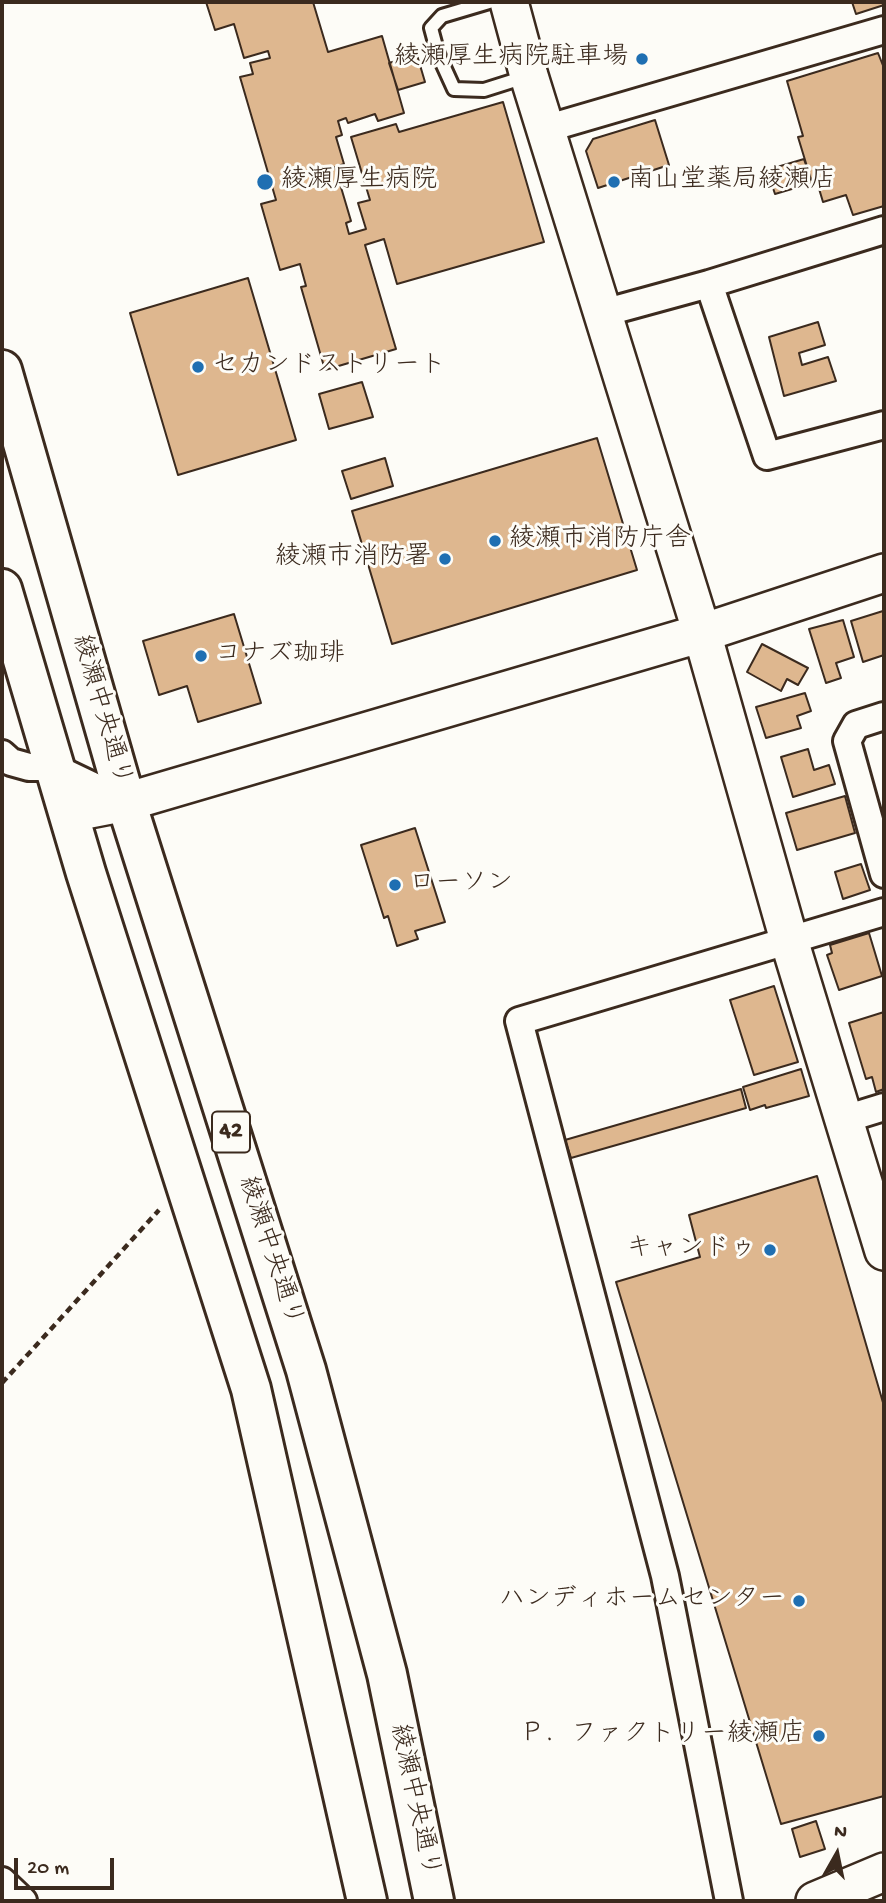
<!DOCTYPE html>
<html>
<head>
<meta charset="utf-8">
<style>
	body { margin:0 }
	#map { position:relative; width:886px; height:1903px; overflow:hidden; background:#fdfcf7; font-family:"Gochi Hand",sans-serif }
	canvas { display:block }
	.frame { position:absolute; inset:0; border:4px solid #3b2a1e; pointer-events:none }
	.north { position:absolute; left:802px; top:1819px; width:70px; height:70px; -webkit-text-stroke:5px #fdfcf7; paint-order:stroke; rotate:9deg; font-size:19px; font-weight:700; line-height:28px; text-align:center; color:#3b2a1e }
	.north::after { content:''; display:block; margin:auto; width:24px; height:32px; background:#3b2a1e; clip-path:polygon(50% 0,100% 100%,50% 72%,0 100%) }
	.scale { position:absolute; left:14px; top:1858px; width:100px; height:32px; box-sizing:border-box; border:4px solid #3b2a1e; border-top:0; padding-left:9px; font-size:21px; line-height:24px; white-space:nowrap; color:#3b2a1e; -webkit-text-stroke:5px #fdfcf7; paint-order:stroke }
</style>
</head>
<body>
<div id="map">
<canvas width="886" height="1903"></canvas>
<div class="frame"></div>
<div class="north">N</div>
<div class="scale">20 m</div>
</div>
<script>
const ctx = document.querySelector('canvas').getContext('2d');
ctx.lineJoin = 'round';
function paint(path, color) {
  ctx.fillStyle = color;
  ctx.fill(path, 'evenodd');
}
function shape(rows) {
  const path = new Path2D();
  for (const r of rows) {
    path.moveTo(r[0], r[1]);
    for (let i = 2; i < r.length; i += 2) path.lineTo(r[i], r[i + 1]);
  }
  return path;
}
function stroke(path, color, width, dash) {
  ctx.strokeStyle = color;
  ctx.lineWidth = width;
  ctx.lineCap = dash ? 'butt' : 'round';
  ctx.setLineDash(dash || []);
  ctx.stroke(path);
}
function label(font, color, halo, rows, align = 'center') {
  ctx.font = font + ' "Gochi Hand","Klee One",sans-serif';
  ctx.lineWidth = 6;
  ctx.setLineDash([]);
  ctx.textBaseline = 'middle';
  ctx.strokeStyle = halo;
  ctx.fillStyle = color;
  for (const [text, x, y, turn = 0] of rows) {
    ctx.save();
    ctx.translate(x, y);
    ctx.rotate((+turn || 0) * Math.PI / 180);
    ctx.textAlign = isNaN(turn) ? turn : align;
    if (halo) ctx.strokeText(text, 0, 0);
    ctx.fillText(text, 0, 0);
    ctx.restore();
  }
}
const building = shape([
	[206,2,313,2,328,52,382,36,404,113,378,121,375,114,348,123,346,118,338,121,342,135,336,137,344,164,335,167,351,221,346,223,349,234,366,229,358,203,370,200,351,137,396,124,399,132,503,102,544,242,397,284,384,239,365,245,396,349,325,370,301,287,306,286,300,264,280,270,261,204,276,200,240,77,253,74,250,63,270,58,268,51,244,58,234,24,215,30,206,2],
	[852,2,884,2,884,5,856,14,852,2],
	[878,53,884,68,884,206,853,215,846,195,823,202,817,182,812,183,798,137,803,136,787,81,878,53],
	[417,55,425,82,398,90,389,63,417,55],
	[655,120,669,165,598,188,586,151,593,139,655,120],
	[804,159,812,183,775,194,767,170,804,159],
	[248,278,296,440,178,475,130,313,248,278],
	[818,322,825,345,799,353,802,365,828,357,836,381,784,396,769,337,818,322],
	[362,382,373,417,329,429,319,394,362,382],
	[597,438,637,570,392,644,352,511,597,438],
	[385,458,393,486,351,499,342,471,385,458],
	[883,611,884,655,863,662,851,621,883,611],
	[234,614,261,703,198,722,187,686,159,695,143,641,234,614],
	[843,620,854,657,836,663,841,678,826,683,809,629,843,620],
	[762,644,808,668,798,685,787,679,781,691,747,672,762,644],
	[805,693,811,711,797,716,801,728,766,738,756,707,805,693],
	[808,749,814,770,829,765,835,784,793,797,781,757,808,749],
	[845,796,855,833,797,850,786,813,845,796],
	[415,828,445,922,415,931,418,939,397,946,388,916,384,918,361,845,415,828],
	[861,864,870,890,843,899,835,872,861,864],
	[869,933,882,976,839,990,827,955,832,953,830,945,869,933],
	[774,986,798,1062,754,1075,730,1000,774,986],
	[884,1012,884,1089,876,1092,872,1077,866,1079,849,1023,884,1012],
	[801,1069,809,1096,766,1108,765,1105,750,1110,743,1087,801,1069],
	[741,1089,746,1108,571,1158,565,1140,741,1089],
	[817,1176,884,1406,884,1796,781,1824,616,1282,700,1257,689,1215,817,1176],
	[816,1821,825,1849,800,1857,792,1829,816,1821]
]);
paint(building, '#deb78f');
stroke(building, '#3b2a1e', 2);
const lane = shape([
	[489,2,442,16,431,28,438,54,454,89,484,90,525,77]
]);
const street = shape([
	[545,129,884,30],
	[709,284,767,456,884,425],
	[603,313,709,284,884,230],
	[884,716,856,725,847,741,884,874],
	[2,754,11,762,29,767,53,767,126,802],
	[845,1119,884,1107],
	[2,1881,23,1901],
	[729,1901,665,1576,519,1021,884,912]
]);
const secondary = shape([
	[509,2,529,76,702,633,789,940,884,1251],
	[69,813,126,802,702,633,884,573],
	[815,1901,884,1872]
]);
const primary = shape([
	[2,370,126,802,306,1370,387,1674,434,1901],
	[2,589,86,873,251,1389,367,1901]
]);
stroke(lane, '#3b2a1e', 18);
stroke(street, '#3b2a1e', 32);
stroke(secondary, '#3b2a1e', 42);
stroke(primary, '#3b2a1e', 44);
stroke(shape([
	[2,1383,159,1210]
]), '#3b2a1e', 4.5, [7, 5]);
stroke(lane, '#fdfcf7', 12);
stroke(street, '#fdfcf7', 26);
stroke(secondary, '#fdfcf7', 37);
stroke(primary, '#fdfcf7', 38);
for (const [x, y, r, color] of [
	[642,59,7,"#1f6fb2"],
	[265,182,9,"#1f6fb2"],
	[614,182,7,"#1f6fb2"],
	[198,367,7,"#1f6fb2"],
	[495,541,7,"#1f6fb2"],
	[445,559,7,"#1f6fb2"],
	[201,656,7,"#1f6fb2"],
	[395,885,7,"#1f6fb2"],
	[770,1250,7,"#1f6fb2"],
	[799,1601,7,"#1f6fb2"],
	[819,1736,7,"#1f6fb2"]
]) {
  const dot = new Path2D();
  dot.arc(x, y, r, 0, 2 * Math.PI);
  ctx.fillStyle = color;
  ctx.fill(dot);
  stroke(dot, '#fdfcf7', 2.5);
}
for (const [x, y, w] of [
	[231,1132,38]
]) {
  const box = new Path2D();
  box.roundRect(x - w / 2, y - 20.5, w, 41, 5);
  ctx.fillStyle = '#fdfcf7';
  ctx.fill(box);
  stroke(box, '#3b2a1e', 2);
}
label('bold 24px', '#3b2a1e', null, [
	["42",231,1132]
]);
label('26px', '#3b2a1e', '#fdfcf7', [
	["綾瀬厚生病院駐車場",628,59,"right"],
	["綾瀬厚生病院",281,182],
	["南山堂薬局綾瀬店",628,182],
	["セカンドストリート",212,367],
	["綾瀬市消防庁舎",509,541],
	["綾瀬市消防署",431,559,"right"],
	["コナズ珈琲",215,656],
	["ローソン",409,885],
	["キャンドゥ",756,1250,"right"],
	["ハンディホームセンター",785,1601,"right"],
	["Ｐ．ファクトリー綾瀬店",805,1736,"right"]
], 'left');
label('26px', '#3b2a1e', '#fdfcf7', [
	["綾瀬中央通り",100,711,74],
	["綾瀬中央通り",269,1252,72],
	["綾瀬中央通り",413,1801,78]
]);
</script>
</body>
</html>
